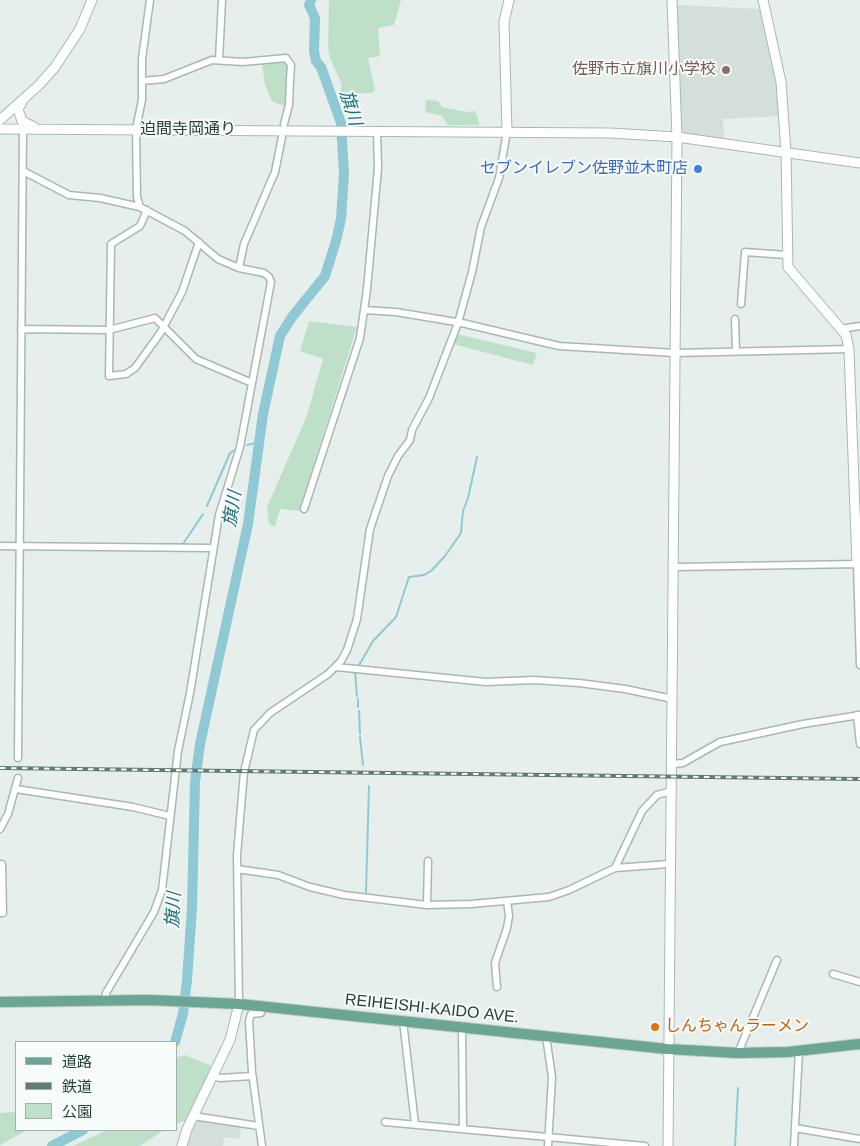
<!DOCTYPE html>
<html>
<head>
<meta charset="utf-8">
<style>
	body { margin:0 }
	#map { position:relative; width:860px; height:1146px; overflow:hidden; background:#e6efeb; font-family:Helvetica,"Noto Sans JP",sans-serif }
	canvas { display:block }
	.legend { position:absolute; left:15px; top:1041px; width:162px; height:90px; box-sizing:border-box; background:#f7fbf9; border:1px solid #a3b1ad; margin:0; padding:6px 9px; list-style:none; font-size:15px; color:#24423a }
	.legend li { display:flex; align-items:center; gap:10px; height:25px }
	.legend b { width:25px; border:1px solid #a3b1ad }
</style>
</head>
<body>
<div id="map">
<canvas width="860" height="1146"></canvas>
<ul class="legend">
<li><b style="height:6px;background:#6aa596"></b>道路</li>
<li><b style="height:6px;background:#5f7d75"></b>鉄道</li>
<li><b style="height:14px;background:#bfe0c8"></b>公園</li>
</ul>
</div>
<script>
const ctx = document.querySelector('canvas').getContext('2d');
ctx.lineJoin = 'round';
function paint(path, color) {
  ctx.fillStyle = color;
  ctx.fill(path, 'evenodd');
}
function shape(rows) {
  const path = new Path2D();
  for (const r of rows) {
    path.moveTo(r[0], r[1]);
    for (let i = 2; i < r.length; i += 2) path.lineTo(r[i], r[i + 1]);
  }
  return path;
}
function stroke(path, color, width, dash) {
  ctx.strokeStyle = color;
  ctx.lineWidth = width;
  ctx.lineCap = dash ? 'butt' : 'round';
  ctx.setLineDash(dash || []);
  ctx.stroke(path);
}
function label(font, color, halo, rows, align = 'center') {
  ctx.font = font + ' Helvetica,"Noto Sans JP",sans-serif';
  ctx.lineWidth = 4;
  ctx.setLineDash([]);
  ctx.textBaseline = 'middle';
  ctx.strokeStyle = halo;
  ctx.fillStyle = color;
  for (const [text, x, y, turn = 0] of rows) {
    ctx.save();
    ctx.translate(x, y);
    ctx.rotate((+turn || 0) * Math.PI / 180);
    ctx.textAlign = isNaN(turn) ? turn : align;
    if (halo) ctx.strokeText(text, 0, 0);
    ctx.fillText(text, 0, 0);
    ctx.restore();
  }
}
paint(shape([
	[677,5,760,9,777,80,780,116,723,119,724,138,681,134],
	[197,1118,241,1127,239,1139,224,1137,223,1146,187,1146]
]), '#d4dfda');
paint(shape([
	[329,0,401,0,394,25,378,28,380,56,368,58,375,90,372,93,340,94,342,85,330,58,328,47],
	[284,61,289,67,287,104,284,106,272,101,265,85,262,64],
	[426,100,438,101,442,107,466,112,475,111,480,125,448,125,442,116,425,112],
	[309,321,357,327,299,511,280,509,275,527,269,524,267,507,306,418,323,359,300,351],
	[457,334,537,353,533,365,453,344],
	[185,1055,210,1065,211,1070,185,1121,176,1124,176,1060,178,1057],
	[16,1112,16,1130,27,1130,0,1145,0,1113],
	[107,1130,164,1130,140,1146,73,1146]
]), '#bfe0c8');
stroke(shape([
	[247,445,259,442],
	[207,506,230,453,235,450],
	[163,544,183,544,203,514],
	[358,667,373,641,396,617,409,577,424,575,431,571,445,556,461,533,463,511,468,498,477,457],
	[355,672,357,696],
	[358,699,358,707],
	[359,711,360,734],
	[360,737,363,765],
	[366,892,369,786],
	[735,1146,738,1088]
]), '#8ec9d4', 2);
stroke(shape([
	[175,1042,183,1014,187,980,192,908,195,782,200,744,248,524,263,414,280,336,292,317,325,276,336,241,341,219,344,174,341,123,321,67,316,61,314,51,315,18,309,5,311,0],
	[52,1146,83,1130]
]), '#8ec9d4', 10);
const street = shape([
	[219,60,222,0],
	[142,81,164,79,212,60,243,62,286,58,291,65,290,80,289,105,284,124],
	[23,171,69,195,100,198,140,207,185,231,218,259,239,268,264,273,269,277,271,282,240,447,219,515,190,693,178,751,162,890,154,912,106,993,105,1001],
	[140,207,137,197,136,129,142,100,142,59,150,0],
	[147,210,140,226,111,244,109,376,126,374,135,368,161,332,182,292,199,242],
	[239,268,244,244,275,172,282,137],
	[741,304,745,252,786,255],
	[364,310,396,312,462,323,559,346,675,353,849,349],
	[735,319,736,352],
	[21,329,109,330,155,318,196,359,252,383],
	[841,329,860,326],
	[304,509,360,338,367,289,378,168,377,131],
	[0,546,213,548],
	[857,564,860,665],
	[673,567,860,564],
	[336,667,486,682,534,680,579,683,625,689,673,699],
	[857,715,860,744],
	[18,758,23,128],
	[671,764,683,763,720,742,803,724,860,715],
	[16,789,133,807,170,816],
	[0,829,8,814,18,778],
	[0,864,2,864,3,913,0,913],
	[615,868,669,864],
	[237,869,278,875,310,887,344,895,427,905,471,904,549,897,569,890,615,868,642,811,657,795,671,791],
	[427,905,428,861],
	[833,974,860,982],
	[497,987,495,963,507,928,509,916,507,901],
	[239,1004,237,855,244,772,254,730,270,713,328,674,341,661,347,650,357,619,370,529,388,476,398,456,410,440,412,430,429,398,458,323,472,272,481,227,499,178,507,131],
	[262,1005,261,1013,251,1014,249,1021,252,1072,262,1146],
	[403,1021,415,1124],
	[462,1027,463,1129],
	[546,1036,552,1077,548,1146],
	[738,1053,777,960],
	[213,1076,220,1078,252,1076],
	[193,1116,259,1126],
	[385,1122,645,1146],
	[795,1128,860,1139],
	[794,1146,799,1051]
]);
const secondary = shape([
	[763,0,781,82,786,152,788,267,846,335,849,349,857,564],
	[22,102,18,109,22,121,34,127],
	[0,120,39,85,55,67,80,29,92,0],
	[0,129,610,133,677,137,860,163],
	[507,131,504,22,509,0],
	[182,1146,187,1129,230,1040,239,1004],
	[668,1146,677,137,672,0]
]);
const primary = shape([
	[0,1002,149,1000,239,1004,667,1049,738,1053,788,1052,860,1044]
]);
stroke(street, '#a8b8b2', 9);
stroke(secondary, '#a4bbb3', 11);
stroke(primary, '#c2cac8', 12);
stroke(street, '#fff', 6);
stroke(secondary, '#fff', 9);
stroke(primary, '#6aa596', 10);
const rail = shape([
	[0,768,860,779]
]);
stroke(rail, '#5f7d75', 4);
stroke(rail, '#f7fbf9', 2, [5.5]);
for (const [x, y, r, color] of [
	[726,70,5,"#8d6e63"],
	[698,169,5,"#3f7fe0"],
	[655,1027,5,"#e8710a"]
]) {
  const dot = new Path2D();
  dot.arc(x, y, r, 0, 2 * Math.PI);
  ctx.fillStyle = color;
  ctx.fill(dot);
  stroke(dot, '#f7fbf9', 2);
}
label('16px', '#785e54', '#f7fbf9', [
	["佐野市立旗川小学校",716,70]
], 'right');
label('16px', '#24423a', '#f7fbf9', [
	["迫間寺岡通り",188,130],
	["REIHEISHI-KAIDO AVE.",432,1009,6]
]);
label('16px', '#366cbe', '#f7fbf9', [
	["セブンイレブン佐野並木町店",688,169]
], 'right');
label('16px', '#c56008', '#f7fbf9', [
	["しんちゃんラーメン",665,1027]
], 'left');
label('italic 18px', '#1c6f80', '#f7fbf9', [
	["旗川",350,108,73],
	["旗川",233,509,-81],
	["旗川",174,910,-87]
]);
</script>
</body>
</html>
